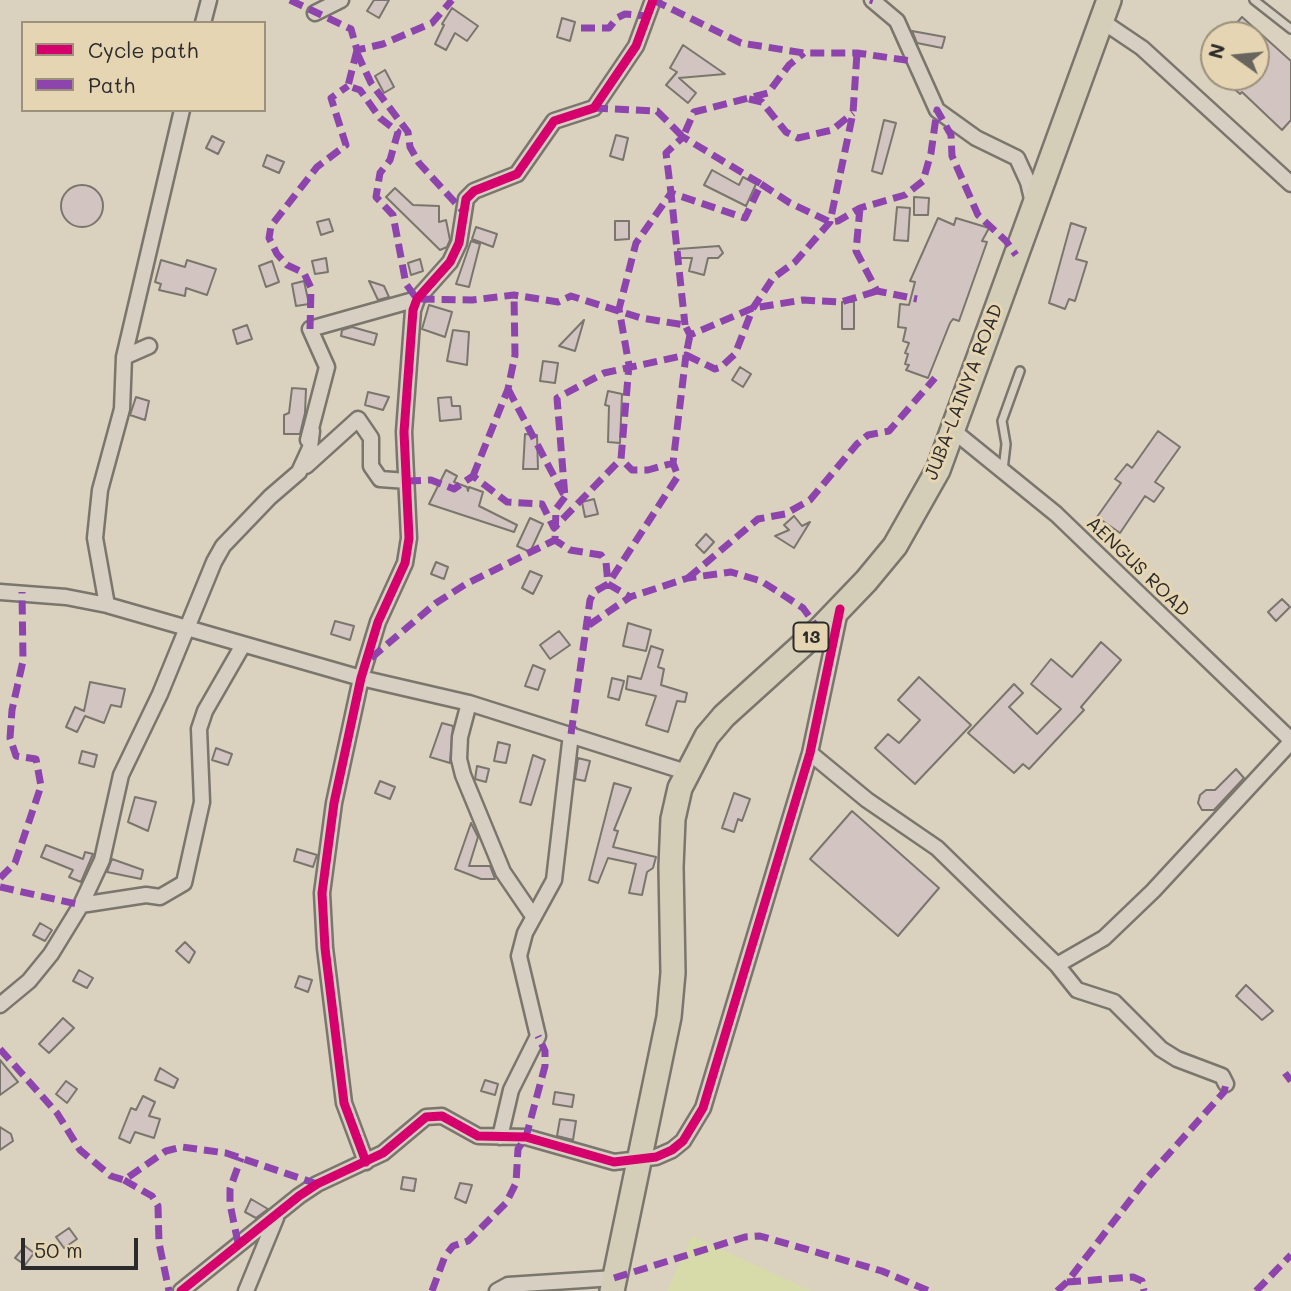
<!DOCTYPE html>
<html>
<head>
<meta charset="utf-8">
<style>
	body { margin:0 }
	#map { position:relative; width:1291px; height:1291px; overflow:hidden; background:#dad1be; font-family:Mali,sans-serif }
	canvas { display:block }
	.legend { position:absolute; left:21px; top:21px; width:245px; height:91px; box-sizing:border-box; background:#e6d5b2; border:2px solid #9b917c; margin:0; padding:9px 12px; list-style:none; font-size:21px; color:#2b2b2b }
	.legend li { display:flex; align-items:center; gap:14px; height:35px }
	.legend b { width:35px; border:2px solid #9b917c }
	.north { position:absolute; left:1200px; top:21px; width:70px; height:70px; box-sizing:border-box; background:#e6d5b2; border:2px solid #9b917c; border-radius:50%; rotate:285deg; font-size:19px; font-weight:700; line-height:28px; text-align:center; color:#2b2b2b }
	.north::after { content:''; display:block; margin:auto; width:24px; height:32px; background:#68655e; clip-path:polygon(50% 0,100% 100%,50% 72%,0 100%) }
	.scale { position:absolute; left:21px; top:1238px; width:117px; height:32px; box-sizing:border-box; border:4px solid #2b2b2b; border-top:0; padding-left:9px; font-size:21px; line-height:24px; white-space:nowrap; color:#2b2b2b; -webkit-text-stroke:5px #e6d5b2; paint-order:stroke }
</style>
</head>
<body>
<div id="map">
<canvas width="1291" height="1291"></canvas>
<ul class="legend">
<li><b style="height:9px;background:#d6006c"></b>Cycle path</li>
<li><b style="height:9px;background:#8e44ad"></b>Path</li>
</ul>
<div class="north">N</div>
<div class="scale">50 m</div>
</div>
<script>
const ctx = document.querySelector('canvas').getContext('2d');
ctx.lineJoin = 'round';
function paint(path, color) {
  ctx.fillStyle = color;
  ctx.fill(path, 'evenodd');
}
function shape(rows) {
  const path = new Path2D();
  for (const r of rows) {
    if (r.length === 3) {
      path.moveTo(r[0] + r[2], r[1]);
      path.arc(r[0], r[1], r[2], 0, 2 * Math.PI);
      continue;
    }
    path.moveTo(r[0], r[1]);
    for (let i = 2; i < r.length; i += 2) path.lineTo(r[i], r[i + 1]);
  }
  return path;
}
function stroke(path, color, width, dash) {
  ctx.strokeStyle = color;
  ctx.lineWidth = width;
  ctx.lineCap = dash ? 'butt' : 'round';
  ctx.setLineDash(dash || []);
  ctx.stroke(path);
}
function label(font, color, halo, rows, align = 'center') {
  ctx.font = font + ' Mali,sans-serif';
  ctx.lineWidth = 6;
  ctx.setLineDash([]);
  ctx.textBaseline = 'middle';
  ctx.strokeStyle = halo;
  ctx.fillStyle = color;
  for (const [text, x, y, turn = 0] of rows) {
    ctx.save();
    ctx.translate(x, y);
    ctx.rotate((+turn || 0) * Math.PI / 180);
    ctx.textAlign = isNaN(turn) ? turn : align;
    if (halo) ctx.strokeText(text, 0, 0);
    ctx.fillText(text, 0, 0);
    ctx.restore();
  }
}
paint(shape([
	[692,1236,812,1291,667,1291]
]), '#d6dba9');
const building = shape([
	[374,0,389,0,379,18,367,11,374,0],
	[452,8,478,26,467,41,455,33,446,50,435,44,444,25,442,24,452,8],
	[1242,17,1291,61,1291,120,1282,130,1242,92,1240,94,1221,77,1256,77,1256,35,1226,35,1242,17],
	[562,18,575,22,570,41,557,37,562,18],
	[912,31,945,37,942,48,917,43,912,31],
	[683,45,725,74,679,78,696,93,688,103,666,85,677,72,670,68,683,45],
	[385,70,394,87,384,93,375,76,385,70],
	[884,120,896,123,882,174,872,171,884,120],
	[616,135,628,138,623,160,610,156,616,135],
	[212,136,224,142,218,154,206,148,212,136],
	[267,155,284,162,279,173,263,166,267,155],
	[712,170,739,185,743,177,756,184,746,206,704,185,712,170],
	[82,206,21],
	[395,188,413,205,439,206,439,222,446,220,450,240,447,247,440,250,386,197,395,188],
	[914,197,929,198,928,215,914,215,914,197],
	[897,207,910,208,908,241,894,240,897,207],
	[938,218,954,225,956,218,989,228,982,241,987,242,959,321,953,319,950,323,928,378,906,370,909,365,905,364,908,354,905,353,909,343,903,341,906,328,898,327,900,304,909,305,915,282,910,281,938,218],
	[329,219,333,231,321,235,317,222,329,219],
	[615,221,629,221,629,239,615,240,615,221],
	[1071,223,1086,228,1076,259,1087,262,1075,301,1069,299,1065,309,1049,303,1071,223],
	[476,227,497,234,493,247,472,239,476,227],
	[471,241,480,244,469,287,456,284,471,241],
	[719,246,723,253,718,258,708,258,704,275,689,271,692,258,678,258,678,249,719,246],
	[326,258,328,272,315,274,312,261,326,258],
	[420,259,423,271,411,275,408,263,420,259],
	[161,260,185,267,187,260,216,269,207,295,186,288,185,296,159,290,161,284,155,282,161,260],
	[272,261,279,282,266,287,259,266,272,261],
	[304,281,309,304,296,306,292,284,304,281],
	[369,281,384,286,389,297,378,300,369,281],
	[842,302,854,302,854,329,842,329,842,302],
	[429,305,452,312,445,337,422,329,429,305],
	[584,320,575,351,559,346,584,320],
	[247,325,252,339,237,344,233,330,247,325],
	[352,327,377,334,374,345,341,336,342,330,352,327],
	[453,330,469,332,467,365,447,361,453,330],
	[543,361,558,363,555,383,540,381,543,361],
	[740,367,751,374,743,387,732,380,740,367],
	[292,388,306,389,305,413,300,434,284,434,284,415,289,413,292,388],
	[608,391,622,394,620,443,608,442,609,406,605,405,608,391],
	[368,392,389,397,383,410,365,405,368,392],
	[136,397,149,401,145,420,130,415,136,397],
	[451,397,452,406,460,406,461,419,440,421,438,398,451,397],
	[1158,431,1180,447,1155,482,1164,488,1154,502,1145,496,1120,533,1097,517,1121,483,1115,479,1127,464,1132,468,1158,431],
	[525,434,537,435,538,469,523,469,525,434],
	[446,470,457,476,454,482,467,487,468,491,469,487,483,492,479,506,517,525,514,532,429,504,446,470],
	[594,499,598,514,585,517,582,502,594,499],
	[794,516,802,526,810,522,794,548,775,536,789,530,784,525,794,516],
	[530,518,543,524,530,552,517,546,530,518],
	[706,534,714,542,704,553,696,545,706,534],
	[436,562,448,567,444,579,431,574,436,562],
	[530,571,542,576,533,594,522,588,530,571],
	[1282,599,1290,607,1276,621,1268,612,1282,599],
	[335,621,354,626,350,640,331,634,335,621],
	[628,623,651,630,646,651,623,646,628,623],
	[559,631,570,645,550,659,540,645,559,631],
	[1101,642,1121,660,1081,707,1084,710,1029,769,1023,764,1014,773,968,733,1014,684,1023,693,1009,707,1037,734,1061,709,1031,684,1051,659,1072,677,1101,642],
	[651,646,663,650,658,667,664,669,661,685,687,693,685,702,677,701,668,732,646,725,656,696,626,689,628,676,641,679,651,646],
	[533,665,545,670,538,690,525,686,533,665],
	[919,677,971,725,915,784,875,748,888,734,899,743,920,720,898,700,919,677],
	[612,678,624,681,619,700,608,697,612,678],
	[90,682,125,689,121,707,111,705,104,723,85,716,77,732,66,727,75,707,84,711,90,682],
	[442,723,453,726,450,763,430,757,442,723],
	[498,742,510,745,506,763,494,761,498,742],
	[216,748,232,754,228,765,212,760,216,748],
	[82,751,97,755,94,767,79,763,82,751],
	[533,755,545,760,531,805,520,802,533,755],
	[578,758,590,761,585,781,575,779,578,758],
	[477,766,489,769,486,782,475,779,477,766],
	[1236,769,1244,778,1214,810,1202,810,1198,803,1200,795,1206,790,1215,790,1236,769],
	[380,781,395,787,390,799,375,793,380,781],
	[614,783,631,788,614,830,618,831,613,847,656,857,653,868,647,872,642,895,629,893,636,864,608,858,598,883,589,880,614,783],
	[734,793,750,799,742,821,738,819,734,832,722,828,734,793],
	[135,797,156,802,148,831,128,822,135,797],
	[852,811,939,888,898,936,810,859,852,811],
	[471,823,478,837,469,866,490,866,495,879,481,879,455,869,471,823],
	[46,845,83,859,85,852,93,854,81,882,69,877,73,870,41,857,46,845],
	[297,849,317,855,313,867,294,861,297,849],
	[112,859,143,870,141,879,107,872,112,859],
	[40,923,52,930,45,941,33,935,40,923],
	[185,942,195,952,189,963,176,951,185,942],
	[79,970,93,978,87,988,73,981,79,970],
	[299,976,312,980,308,992,295,987,299,976],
	[1246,985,1273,1011,1262,1020,1236,996,1246,985],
	[63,1018,74,1028,49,1053,39,1044,63,1018],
	[0,1060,18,1082,0,1095,0,1060],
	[160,1068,178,1079,174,1088,155,1080,160,1068],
	[485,1080,498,1084,495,1095,481,1091,485,1080],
	[66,1081,77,1089,67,1103,56,1094,66,1081],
	[555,1092,574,1095,572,1107,553,1104,555,1092],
	[143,1096,155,1102,149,1116,160,1119,154,1138,135,1132,130,1143,119,1138,131,1108,136,1110,143,1096],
	[560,1119,576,1121,573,1140,557,1136,560,1119],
	[0,1127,11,1134,13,1141,0,1150,0,1127],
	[403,1177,416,1179,414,1191,401,1189,403,1177],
	[460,1183,472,1185,466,1203,455,1198,460,1183],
	[251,1199,268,1209,256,1218,245,1212,251,1199],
	[69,1228,77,1239,64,1248,56,1237,69,1228],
	[25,1246,34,1253,25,1265,15,1258,25,1246]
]);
paint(building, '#d2c4c1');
stroke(building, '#7a766d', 2);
const service = shape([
	[1254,0,1291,29],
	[1003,470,1006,444,1002,421,1020,371]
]);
const minor = shape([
	[872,0,897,21,937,110,976,138,1017,158,1028,182,1033,203],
	[315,13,341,0],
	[1102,21,1142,48,1291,184],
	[203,23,209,0],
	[124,357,149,346],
	[950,428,1056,514,1291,740],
	[308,440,327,367,310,329,417,299],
	[306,466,358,419,371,438,371,466,380,479,407,481],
	[0,592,66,597,107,605,361,678,469,703,686,772],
	[107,605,95,538,100,490,122,409,124,357,182,110],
	[469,703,460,737,459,759,463,775,503,872,533,916],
	[810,753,867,800,937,848,1057,965,1077,990,1114,1002,1161,1049,1177,1059,1222,1076,1226,1084],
	[81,905,146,895,160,897,184,883,202,802,199,729,205,711,243,645],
	[1057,965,1104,938,1153,891,1291,742],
	[0,1005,29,981,51,954,81,905,102,860,121,775,160,694,214,562,223,546,270,497,299,472,310,448,312,431],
	[500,1137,511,1090,538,1036,519,956,525,933,554,880,571,734],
	[366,1162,344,1103,325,948,322,893,334,803,361,678,378,622,405,563,409,538,404,432,413,310,417,299,450,262,459,243,466,199,474,191,517,174,554,121,594,108,636,46,653,0],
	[181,1291,299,1196,317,1184,383,1153,426,1117,442,1116,478,1136,526,1137,614,1162,656,1157,672,1150,683,1141,703,1108,810,753,840,611],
	[246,1291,276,1218],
	[497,1291,508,1285,614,1278]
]);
const primary = shape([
	[612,1291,669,1017,673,973,671,867,673,819,680,788,707,736,724,716,819,630,866,581,895,546,938,470,1109,0]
]);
stroke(service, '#7a766d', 12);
stroke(minor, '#7a766d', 19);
stroke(primary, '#7a766d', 28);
stroke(service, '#d6cfc2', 7);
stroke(minor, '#d6cfc2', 14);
stroke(primary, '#d4cdb8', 23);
stroke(shape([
	[290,0,351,29,357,50,383,44,432,23,452,0],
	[653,0,741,43,804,53,857,53,912,61],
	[870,0,873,1],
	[581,28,609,28,617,18,625,14,647,16],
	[357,50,348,86,360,90,380,118,398,132,390,160,380,173,376,197,393,215,406,284,417,299,472,300,514,295,558,302,571,296,641,318,685,325,690,335,753,308,803,300,841,302,877,291],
	[357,53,371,83,408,132,410,147,419,163,462,210],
	[749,99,762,102,786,132,798,138,832,130,853,113],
	[594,108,657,111,683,137,694,112,768,93,789,65,804,53],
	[761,184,790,203,830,222,838,221,860,208,905,195,923,181,931,153,937,110,951,135,952,156,978,215,1006,241,1016,255],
	[860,208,856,251,877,291,917,299],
	[310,329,311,288,304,273,287,265,277,254,269,238,271,226,317,167,346,145,331,98,348,86],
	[690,335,686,355,715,369,721,367,735,354,753,308,773,278,795,262,830,222,853,113,857,53],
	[508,389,565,497,557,398,604,373,686,355,673,463,648,470,632,470,621,459],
	[473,476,508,389,515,355,514,295],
	[407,481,431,480,454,489,473,476,507,502,542,504,554,528,621,459,629,365,619,309,636,243,671,193,666,153,683,137,761,184,745,218,671,193,685,325],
	[565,497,556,509,555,540,570,550,601,555,606,562,608,584,630,597],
	[688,578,758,519,785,514,810,500,857,444,868,435,889,431,935,378],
	[589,625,630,597,688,578,731,572,761,581,780,593,803,608,819,630],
	[371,658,436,603,466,584,555,540],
	[571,734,590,600,594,592,608,584,678,476,673,463],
	[0,878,15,863,41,786,36,759,16,756,10,738,12,710,23,661,22,592],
	[0,887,81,905],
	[0,1049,57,1113,80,1150,111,1176,124,1180,166,1151,182,1147,226,1153,317,1184],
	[1285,1073,1291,1081],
	[124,1180,152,1196,158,1206,159,1243,169,1291],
	[238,1243,230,1204,230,1189,241,1158],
	[614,1278,745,1237,760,1236,882,1271,929,1291],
	[1067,1282,1133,1277,1142,1281,1144,1291],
	[432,1291,445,1256,453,1246,468,1241,506,1203,516,1183,518,1149,526,1137,545,1066,545,1051,538,1036],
	[1057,1291,1067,1282,1148,1177,1224,1092,1226,1084],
	[1256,1291,1291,1255]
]), '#8e44ad', 7, [14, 7]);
stroke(shape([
	[366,1162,344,1103,325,948,322,893,334,803,361,678,378,622,405,563,409,538,404,432,413,310,417,299,450,262,459,243,466,199,474,191,517,174,554,121,594,108,636,46,653,0],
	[181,1291,299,1196,317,1184,383,1153,426,1117,442,1116,478,1136,526,1137,614,1162,656,1157,672,1150,683,1141,703,1108,810,753,840,609]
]), '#d6006c', 9);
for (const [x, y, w] of [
	[811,637,35]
]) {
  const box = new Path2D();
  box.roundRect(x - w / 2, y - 14.5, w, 29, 5);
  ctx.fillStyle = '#e6d5b2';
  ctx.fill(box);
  stroke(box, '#2b2b2b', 2);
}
label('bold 18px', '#2b2b2b', null, [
	["13",811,637]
]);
label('19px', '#2b2b2b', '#e6d5b2', [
	["JUBA-LAINYA ROAD",964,392,-69],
	["AENGUS ROAD",1138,567,44]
]);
</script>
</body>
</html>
